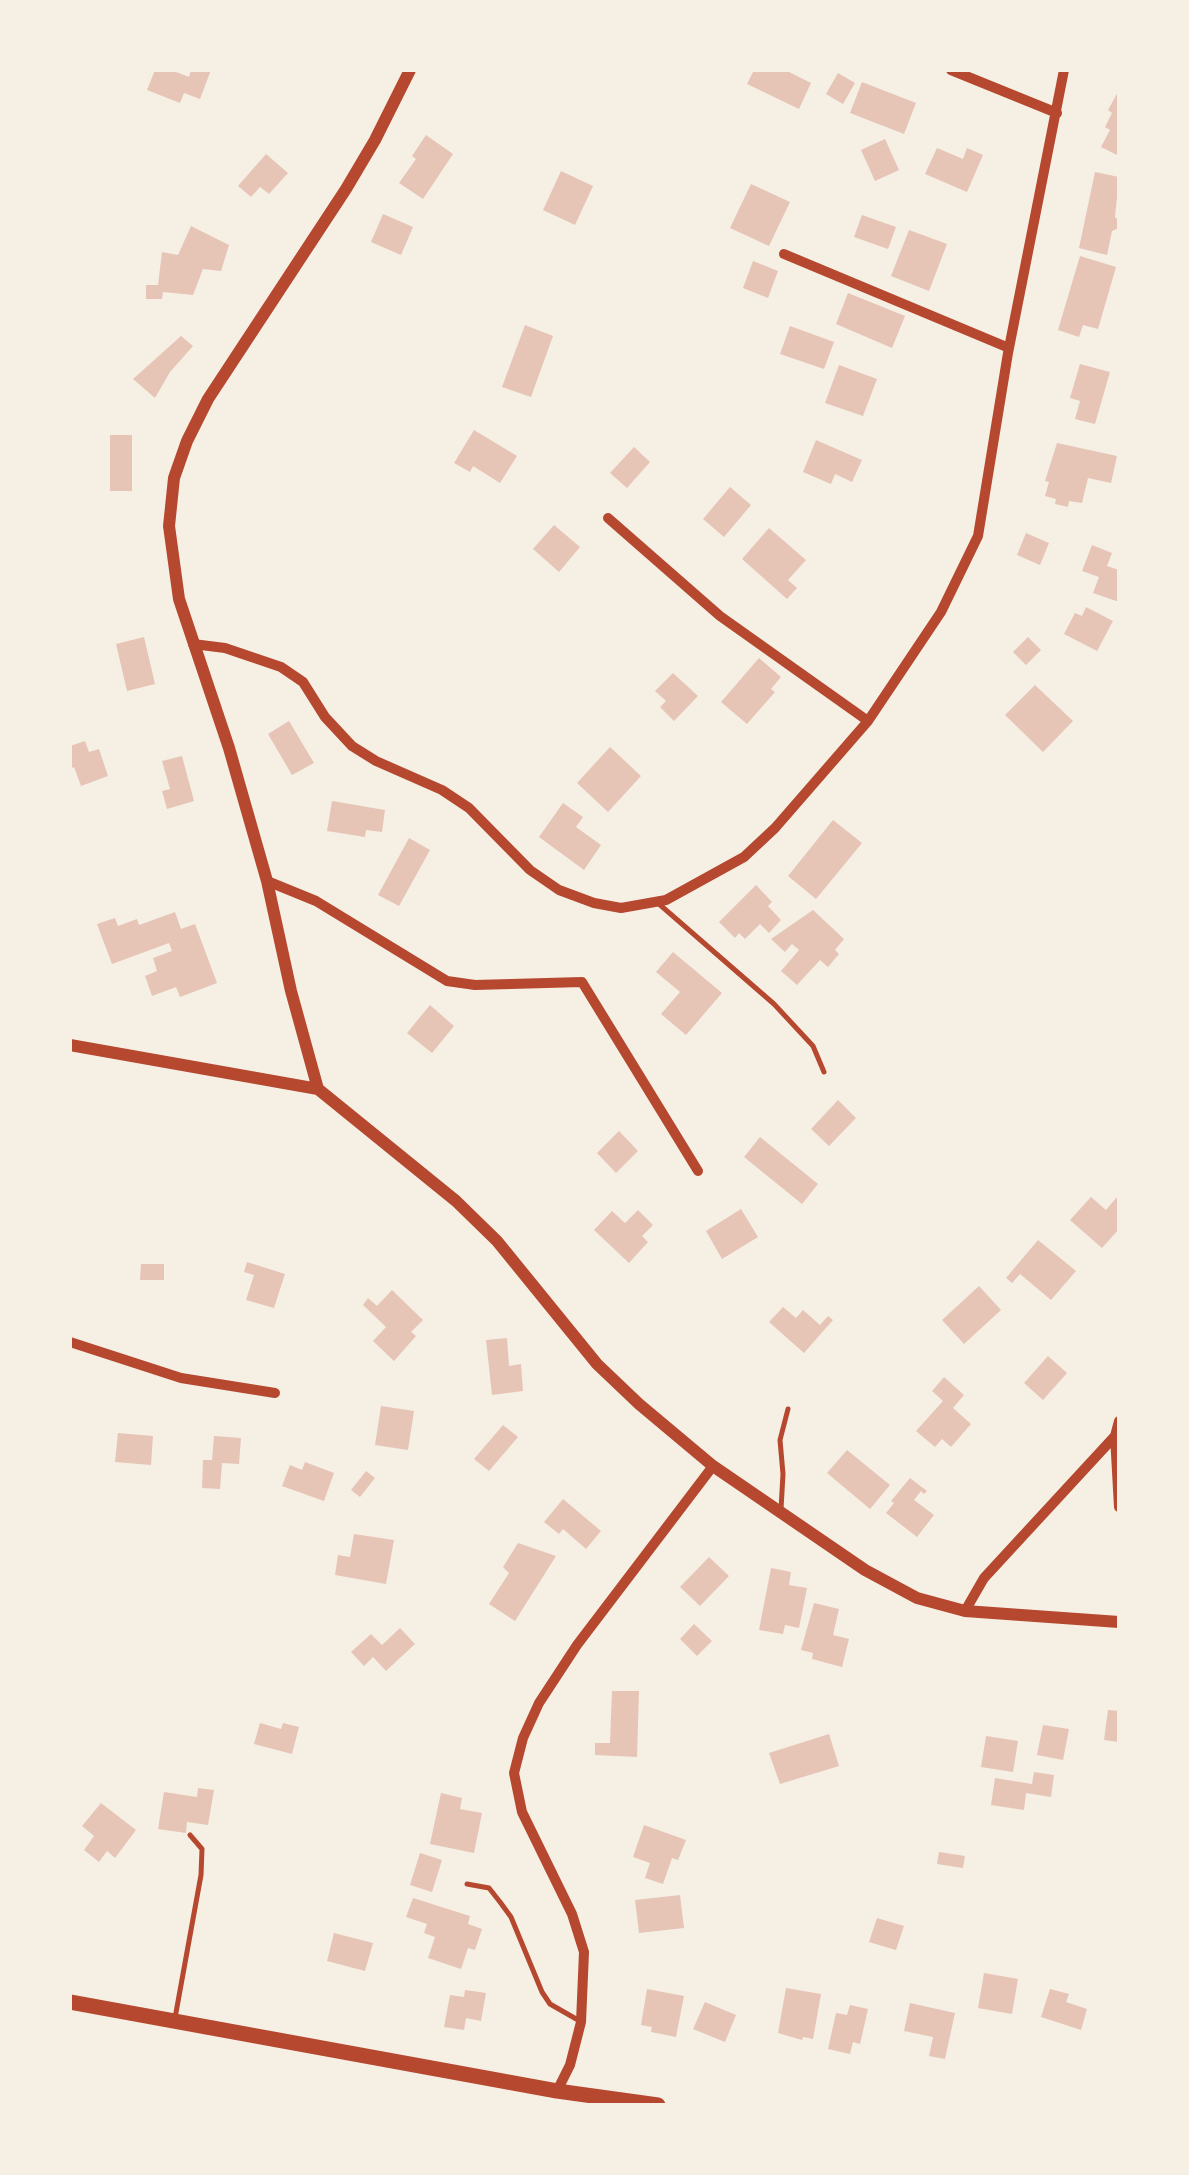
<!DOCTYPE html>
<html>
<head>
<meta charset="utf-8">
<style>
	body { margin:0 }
	#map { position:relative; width:1189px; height:2175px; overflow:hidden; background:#f6efe4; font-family:"Varela Round",sans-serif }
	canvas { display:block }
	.frame { position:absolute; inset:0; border:72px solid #f6efe4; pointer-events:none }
</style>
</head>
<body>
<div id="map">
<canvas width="1189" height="2175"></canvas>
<div class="frame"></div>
</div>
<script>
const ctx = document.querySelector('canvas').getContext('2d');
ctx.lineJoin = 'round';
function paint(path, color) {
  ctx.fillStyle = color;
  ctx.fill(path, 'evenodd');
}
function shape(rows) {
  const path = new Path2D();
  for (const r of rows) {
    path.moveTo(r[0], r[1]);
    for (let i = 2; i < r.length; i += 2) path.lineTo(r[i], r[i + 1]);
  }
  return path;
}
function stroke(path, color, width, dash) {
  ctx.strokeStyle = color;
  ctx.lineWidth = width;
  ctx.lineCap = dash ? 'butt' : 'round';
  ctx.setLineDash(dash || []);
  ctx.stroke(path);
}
paint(shape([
	[155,70,171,70,189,77,191,70,211,70,200,99,184,93,180,103,147,90],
	[754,70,785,70,811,83,799,109,747,84],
	[838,73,855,83,843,104,826,94],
	[862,82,916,103,904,134,850,113],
	[1119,90,1119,156,1101,147,1110,130,1105,127,1112,113,1108,110],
	[426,135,453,154,423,199,399,183,416,159,412,156],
	[885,139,899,170,875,181,861,150],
	[937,148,963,159,967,148,983,155,967,192,925,174],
	[266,154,288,173,269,194,260,187,251,197,238,186],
	[561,171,593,186,575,225,543,210],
	[1095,172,1119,177,1115,217,1119,221,1117,229,1112,231,1107,255,1079,248],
	[751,184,790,202,769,246,730,228],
	[383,214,413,227,401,255,371,242],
	[862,215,896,227,888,249,854,237],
	[191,226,229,245,221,271,203,269,193,295,163,292,162,299,146,299,146,285,158,285,162,252,178,255],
	[909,230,947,244,929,291,891,276],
	[1080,256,1116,267,1098,329,1083,325,1079,337,1058,330],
	[753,261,778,271,768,298,743,288],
	[848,293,905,316,892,348,836,324],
	[525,325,553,336,531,397,502,387],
	[790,326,834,342,824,369,780,354],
	[181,336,193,346,170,372,155,398,133,379],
	[1080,364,1110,372,1095,424,1075,419,1080,401,1070,398],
	[839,365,877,379,863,416,825,403],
	[474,430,517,456,500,483,473,466,470,472,454,463],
	[110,435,132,435,132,491,110,491],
	[816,440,862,460,852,482,835,474,831,484,803,472],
	[1057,443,1117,456,1111,483,1088,478,1082,503,1069,501,1068,507,1055,504,1056,499,1045,496,1049,482,1045,481],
	[634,447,650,462,627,488,610,473],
	[730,487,751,505,724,537,703,519],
	[554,525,580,547,559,572,533,549],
	[769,528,806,560,788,580,797,588,787,599,742,559],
	[1026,533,1049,543,1040,565,1017,555],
	[1092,545,1112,553,1107,566,1119,570,1119,602,1093,593,1099,577,1082,571],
	[1086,607,1113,621,1097,651,1064,634,1075,613,1082,616],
	[144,637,155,684,127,691,116,644],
	[1028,637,1041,650,1026,665,1013,652],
	[759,658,781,677,771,689,775,692,747,724,721,702],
	[673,673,698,696,674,721,660,707,666,701,655,691],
	[1035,685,1073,721,1043,752,1005,715],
	[289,721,314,763,292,775,268,734],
	[85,741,89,752,99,749,108,776,81,786,74,767,70,769,70,746],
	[610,747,641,776,608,812,577,783],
	[182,756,194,801,167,809,162,791,170,789,162,761],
	[332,801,385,810,382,832,366,830,365,837,327,831],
	[563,803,583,817,576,827,601,845,584,870,539,837],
	[833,820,862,843,816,899,788,876],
	[409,838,430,850,399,906,378,895],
	[756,885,772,902,768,906,781,920,769,933,760,924,745,939,739,933,735,938,719,922],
	[813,910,844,939,835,950,839,954,828,967,820,960,797,985,781,971,799,950,792,944,785,952,771,939],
	[175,912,181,929,195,924,217,983,180,997,176,987,152,996,145,976,157,971,153,958,172,951,169,943,112,964,97,924,115,918,118,926,137,919,139,925],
	[673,952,722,993,686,1035,661,1014,680,992,656,972],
	[430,1005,454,1026,432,1053,407,1033],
	[838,1100,856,1118,829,1146,811,1129],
	[619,1131,638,1151,616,1173,597,1153],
	[760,1137,818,1184,802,1204,744,1157],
	[1091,1197,1106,1210,1117,1197,1119,1200,1119,1229,1102,1248,1070,1220],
	[741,1209,758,1237,722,1259,706,1231],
	[638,1210,653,1225,642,1236,648,1242,629,1263,594,1230,612,1211,625,1223],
	[1038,1240,1076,1271,1051,1300,1020,1274,1012,1283,1006,1278],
	[247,1262,285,1274,274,1308,246,1300,254,1275,244,1272],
	[141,1264,164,1264,164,1280,140,1280],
	[979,1286,1001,1310,964,1344,942,1320],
	[392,1290,423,1320,411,1332,416,1336,394,1361,373,1341,386,1327,363,1305,368,1298,377,1306],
	[783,1307,796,1318,803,1310,820,1325,828,1316,833,1320,804,1353,769,1322],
	[507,1338,509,1366,521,1364,523,1391,492,1395,486,1340],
	[1048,1356,1067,1373,1043,1400,1024,1383],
	[944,1377,964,1395,953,1408,971,1424,951,1447,942,1439,935,1447,916,1431,943,1401,932,1391],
	[381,1406,414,1411,408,1450,375,1445],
	[503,1425,518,1437,489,1471,474,1459],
	[118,1433,153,1436,151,1465,115,1462],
	[214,1436,241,1438,239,1464,222,1463,220,1489,202,1488,203,1460,212,1460],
	[847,1450,890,1485,870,1509,827,1473],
	[305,1462,334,1473,324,1501,282,1486,290,1465,302,1470],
	[366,1471,375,1478,360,1497,351,1490],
	[910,1478,927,1491,924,1494,921,1491,914,1500,934,1515,917,1537,886,1513,894,1503,891,1501],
	[563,1499,601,1531,586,1549,563,1529,559,1534,544,1522],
	[354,1534,394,1540,386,1584,335,1575,338,1555,350,1557],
	[518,1543,556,1556,515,1621,489,1604,509,1573,503,1567],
	[709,1557,729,1576,700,1606,680,1587],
	[771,1568,791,1572,789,1585,807,1588,799,1628,785,1625,783,1634,759,1630],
	[814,1603,839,1609,833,1635,849,1639,842,1667,812,1659,813,1653,801,1650],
	[694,1624,712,1641,697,1656,680,1639],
	[400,1628,415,1644,386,1671,373,1657,364,1666,351,1652,371,1634,382,1645],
	[612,1691,639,1691,637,1757,595,1755,595,1743,610,1743],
	[1108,1710,1119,1711,1119,1742,1104,1740],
	[260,1723,281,1729,283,1723,299,1727,292,1754,254,1744],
	[1043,1725,1069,1729,1063,1760,1037,1755],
	[829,1734,839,1766,780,1784,769,1753],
	[986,1736,1018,1741,1013,1772,981,1767],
	[1034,1772,1054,1775,1051,1797,1026,1793,1024,1810,991,1805,995,1778,1032,1784],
	[198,1788,214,1790,208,1825,187,1822,186,1833,158,1829,164,1792,197,1797],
	[441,1793,462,1798,460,1809,482,1813,474,1853,430,1844],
	[101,1803,136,1830,115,1858,107,1851,99,1862,84,1850,94,1836,82,1826],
	[644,1825,686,1840,678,1860,672,1858,663,1884,645,1878,650,1863,633,1857],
	[939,1852,965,1856,963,1868,937,1864],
	[420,1853,442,1860,432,1892,410,1885],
	[680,1895,684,1928,639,1933,635,1900],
	[413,1898,470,1916,468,1924,482,1929,475,1950,468,1948,461,1969,428,1958,435,1937,424,1933,427,1924,406,1917],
	[877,1918,904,1926,896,1950,869,1942],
	[334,1933,373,1943,365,1971,327,1961],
	[984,1973,1018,1979,1012,2014,978,2008],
	[786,1988,821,1994,813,2039,803,2037,802,2040,778,2033],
	[647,1989,684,1996,676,2037,651,2032,652,2027,641,2025],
	[1050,1989,1069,1994,1066,2002,1087,2009,1081,2030,1041,2017],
	[465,1990,486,1993,481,2021,466,2018,464,2030,444,2027,450,1995,464,1997],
	[705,2002,736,2015,725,2042,693,2029],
	[910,2003,955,2013,945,2059,929,2056,933,2037,904,2031],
	[850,2005,868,2009,860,2044,853,2042,850,2054,828,2049,836,2013,847,2015]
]), '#e6c5b7');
stroke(shape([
	[659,904,774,1004,813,1046,824,1072],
	[781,1509,783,1474,780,1440,788,1409],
	[467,1884,489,1888,500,1902,511,1917,542,1992,550,2004,578,2020],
	[175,2018,201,1875,202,1849,190,1835]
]), '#b5482f', 5);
stroke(shape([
	[951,70,1057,113],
	[784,254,1009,348],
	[608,518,720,616,868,721],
	[193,644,225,648,281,667,303,682,325,717,352,746,376,761,442,790,469,808,530,870,559,890,594,903,621,908,666,900,744,857,775,828,868,721,941,612,978,536,1008,353,1064,70],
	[267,881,316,901,447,981,475,985,582,982,698,1171],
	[70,1342,181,1378,275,1393],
	[1119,1421,1115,1436,1119,1507],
	[965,1611,984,1578,1115,1436],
	[557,2091,570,2065,581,2022,584,1952,572,1914,522,1812,514,1773,523,1738,539,1703,577,1645,713,1466]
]), '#b5482f', 10);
stroke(shape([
	[70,1045,318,1089,456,1201,497,1241,597,1364,639,1404,713,1466,865,1570,917,1598,965,1611,1119,1622],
	[318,1089,291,991,267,881,229,748,179,599,169,526,174,478,187,441,208,399,346,189,375,140,410,70]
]), '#b5482f', 12);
stroke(shape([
	[70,2002,557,2091,658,2105]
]), '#b5482f', 15);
</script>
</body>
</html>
